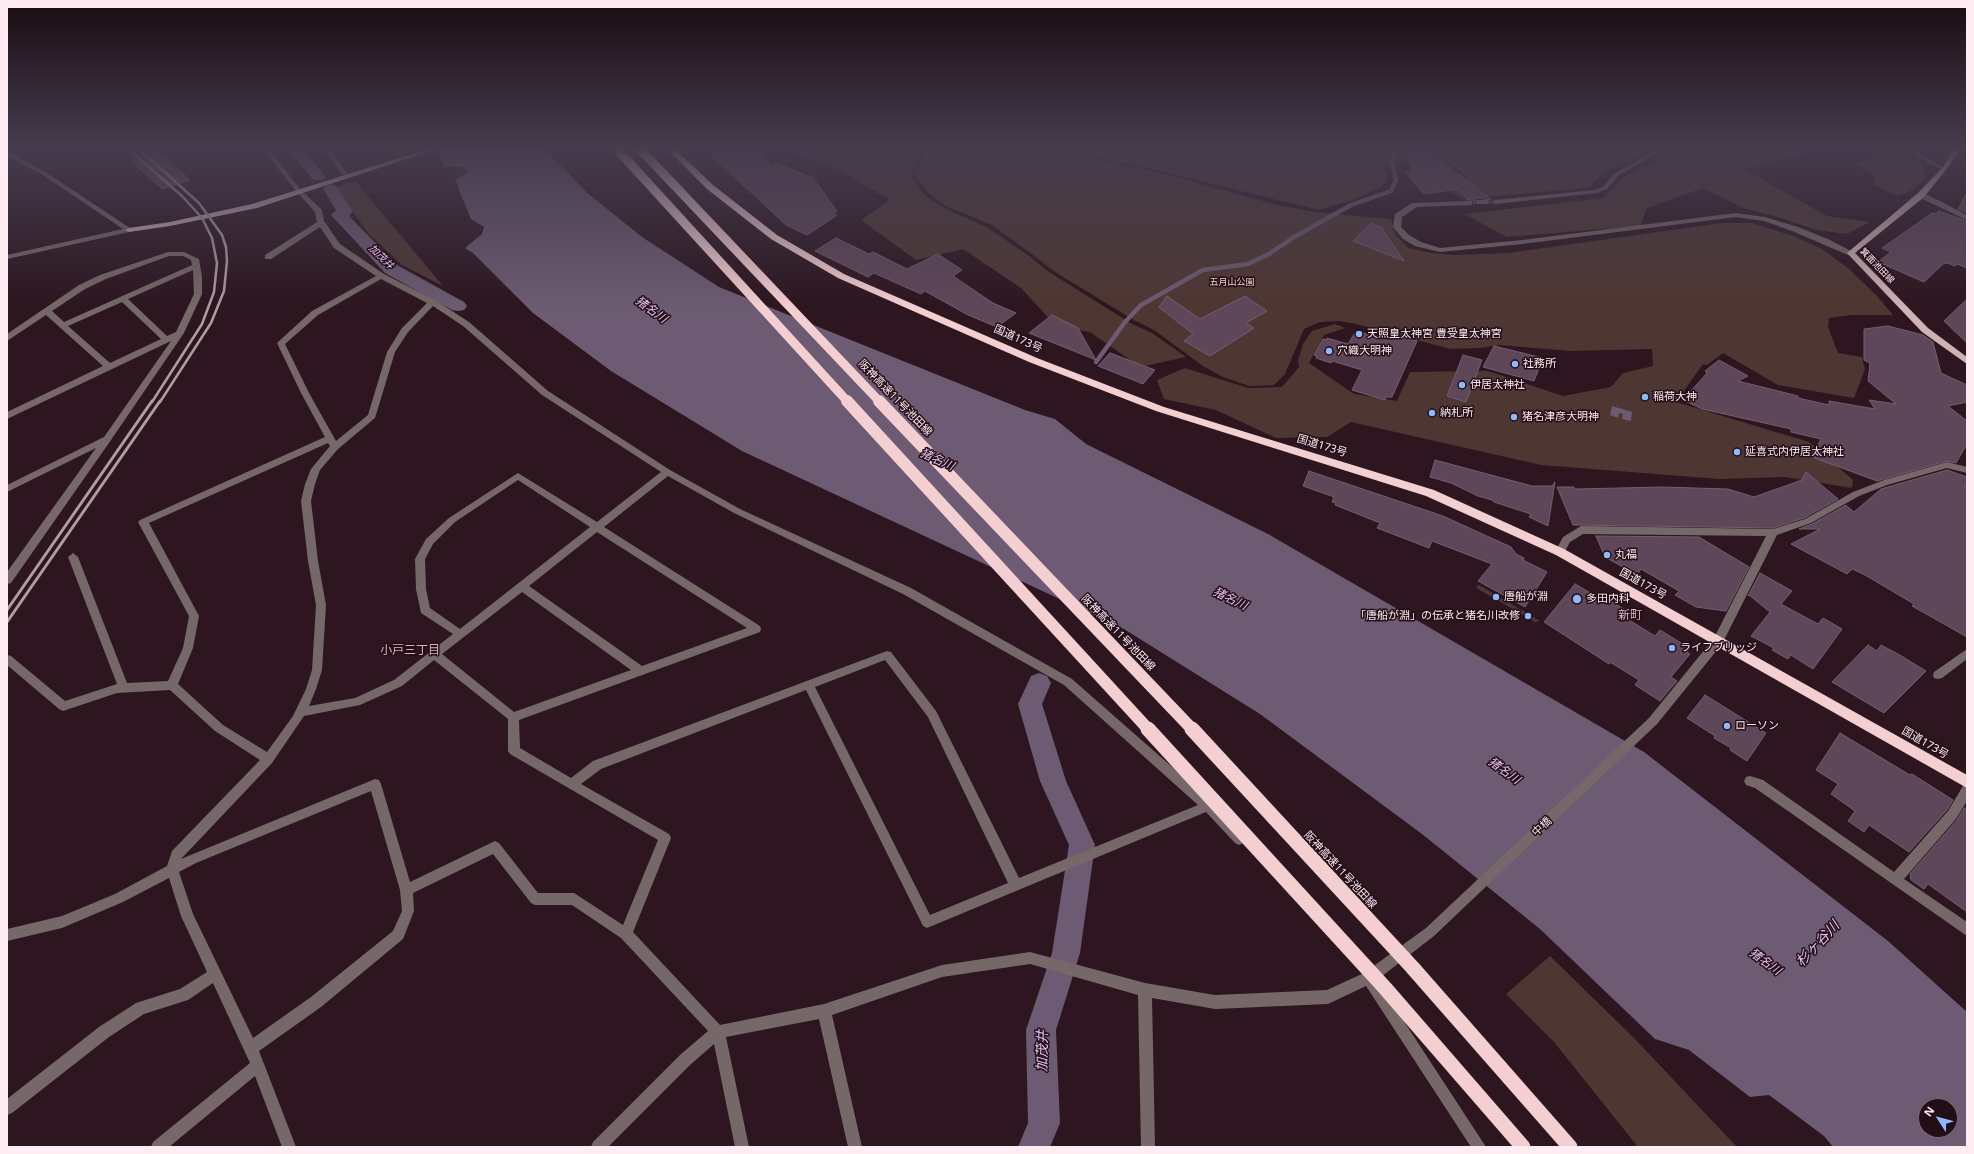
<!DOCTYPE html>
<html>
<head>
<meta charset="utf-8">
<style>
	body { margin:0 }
	#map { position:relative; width:1974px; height:1154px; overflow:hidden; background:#2d1620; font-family:"Noto Sans",sans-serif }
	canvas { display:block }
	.frame { position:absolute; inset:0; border:8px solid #ffedf3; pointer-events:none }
	.north { position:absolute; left:1918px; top:1098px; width:40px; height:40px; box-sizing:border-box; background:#230d17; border:1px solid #7b676f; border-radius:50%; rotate:306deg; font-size:11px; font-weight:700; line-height:16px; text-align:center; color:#ffedf3 }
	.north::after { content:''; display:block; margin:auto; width:14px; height:18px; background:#8db9fc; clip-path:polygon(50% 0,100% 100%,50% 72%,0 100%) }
</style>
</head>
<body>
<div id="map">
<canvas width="1974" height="1154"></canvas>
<div class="frame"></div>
<div class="north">N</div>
</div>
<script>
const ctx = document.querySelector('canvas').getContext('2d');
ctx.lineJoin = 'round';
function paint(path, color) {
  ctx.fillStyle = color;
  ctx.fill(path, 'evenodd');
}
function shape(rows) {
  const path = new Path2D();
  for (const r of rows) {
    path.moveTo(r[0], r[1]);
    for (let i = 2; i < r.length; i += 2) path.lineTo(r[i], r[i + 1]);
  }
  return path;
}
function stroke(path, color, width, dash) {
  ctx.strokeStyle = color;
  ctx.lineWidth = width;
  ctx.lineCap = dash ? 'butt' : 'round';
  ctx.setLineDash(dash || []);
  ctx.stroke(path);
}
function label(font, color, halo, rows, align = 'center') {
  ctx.font = font + ' "Noto Sans","Noto Sans JP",sans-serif';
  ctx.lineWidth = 3;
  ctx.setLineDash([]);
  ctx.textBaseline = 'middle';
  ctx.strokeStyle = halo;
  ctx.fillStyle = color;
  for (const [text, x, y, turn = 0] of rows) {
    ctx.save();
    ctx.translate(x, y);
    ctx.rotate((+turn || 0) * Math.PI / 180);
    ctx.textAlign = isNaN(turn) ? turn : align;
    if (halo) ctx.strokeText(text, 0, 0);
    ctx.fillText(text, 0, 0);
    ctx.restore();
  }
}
paint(shape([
	[780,147,934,147,922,152,910,175,923,194,944,208,988,228,1029,256,1049,272,1132,324,1152,333,1186,357,1140,367,1090,332,1056,326,1021,288,963,249,916,260,861,220,890,200,834,167],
	[941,147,1060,147,1126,167,1149,170,1281,206,1316,212,1391,219,1396,235,1408,248,1431,253,1455,255,1508,253,1723,223,1752,223,1793,236,1822,249,1848,268,1877,296,1893,315,1852,315,1829,318,1828,327,1838,353,1862,357,1865,369,1854,398,1778,385,1723,353,1707,365,1703,364,1676,402,1809,442,1853,480,1852,488,1785,477,1719,479,1541,465,1351,422,1327,437,1276,438,1216,410,1164,399,1157,380,1185,368,1248,388,1282,387,1299,367,1298,361,1303,344,1312,331,1335,324,1345,328,1324,335,1309,363,1354,394,1397,401,1410,372,1488,371,1563,396,1611,387,1623,373,1653,366,1652,349,1570,351,1499,345,1481,348,1451,349,1356,324,1339,321,1320,322,1304,329,1285,374,1274,385,1249,386,1223,377,1203,366,1154,330,1132,319,1052,270,1032,254,992,225,946,206,928,193,915,174,925,154],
	[1068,147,1653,147,1636,157,1604,172,1588,188,1462,199,1449,190,1468,186,1468,178,1440,155,1413,157,1386,167,1387,181,1380,188,1349,201,1318,210,1149,168,1126,164],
	[1671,147,1716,147,1721,149,1728,147,1803,147,1813,152,1744,169,1827,216,1870,222,1847,234,1817,230,1781,218,1743,208,1703,188,1647,208,1640,226,1507,237,1464,214,1603,198,1624,177,1656,162],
	[1891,153,1905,154,1923,165,1925,177,1912,190,1898,196,1874,185,1874,175,1855,164],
	[355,181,443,286,402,265,369,234,335,187],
	[1478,585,1479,585,1540,621,1535,622,1478,589,1476,587],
	[1550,956,1635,1039,1737,1147,1638,1147,1554,1042,1506,994]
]), '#4e3732');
paint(shape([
	[435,147,543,147,586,192,642,237,719,287,1025,410,1055,419,1086,444,1268,534,1644,752,1888,941,1967,1012,1967,1147,1833,1147,1824,1136,1769,1095,1750,1097,1689,1050,1655,1039,1540,929,1422,834,1260,714,1124,629,742,451,611,371,533,313,473,253,465,248,482,234,484,227,471,219,455,180,468,172,463,167,444,167],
	[1926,1106,1950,1106,1950,1130,1926,1130],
	[1612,406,1632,412,1631,421,1622,419,1623,414,1619,413,1618,418,1610,415]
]), '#6c5b72');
stroke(shape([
	[1096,362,1125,322,1141,305,1203,270,1248,264,1269,254,1294,237,1351,205,1391,191,1396,180,1392,162,1393,151,1390,147]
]), '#6c5b72', 4.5);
paint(shape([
	[287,147,301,147,326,177,323,180,313,180,287,147],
	[331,184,336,186,353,211,349,216,397,265,464,302,467,306,464,310,458,311,452,310,385,273,331,215,336,210,323,189,326,186,331,184],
	[1039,673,1047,676,1051,683,1042,704,1066,781,1095,845,1080,953,1056,1030,1060,1123,1050,1147,1018,1147,1028,1123,1026,1030,1052,953,1069,845,1040,781,1018,704,1031,676,1039,673]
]), '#6c5b72');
const building = shape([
	[727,147,748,147,754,149,772,166,776,163,813,178,837,211,833,214,837,215,807,235,786,225,711,155,727,147],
	[1419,148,1428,155,1439,159,1492,200,1476,198,1474,204,1473,200,1467,200,1460,189,1424,194,1405,172,1413,173,1405,151,1419,148],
	[158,151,190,180,162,189,131,161,158,151],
	[1967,192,1967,213,1958,209,1967,192],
	[1939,211,1967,221,1967,268,1957,264,1955,266,1947,263,1943,264,1924,282,1878,262,1891,252,1882,248,1932,213,1935,214,1939,211],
	[1371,223,1381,227,1404,261,1353,241,1371,223],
	[836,238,869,254,873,252,907,269,938,254,962,270,953,276,993,303,1016,313,997,327,968,315,925,291,921,294,874,273,868,277,815,251,836,238],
	[1167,296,1200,319,1245,296,1267,311,1246,323,1254,328,1210,356,1184,341,1193,334,1159,307,1167,296],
	[1967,299,1967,343,1944,321,1967,299],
	[1052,315,1078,328,1096,360,1029,333,1052,315],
	[1888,326,1923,335,1933,342,1941,373,1967,385,1967,402,1948,406,1967,421,1967,444,1956,463,1947,461,1877,481,1812,457,1821,439,1791,432,1791,429,1702,409,1683,400,1707,373,1705,371,1719,360,1748,376,1738,381,1798,396,1798,398,1829,405,1829,401,1875,409,1869,400,1896,404,1868,381,1870,363,1864,360,1864,329,1888,326],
	[1356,331,1377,337,1378,335,1396,340,1397,336,1417,341,1392,397,1386,397,1385,400,1352,390,1362,370,1332,361,1331,363,1316,358,1317,356,1314,355,1323,339,1326,340,1327,338,1348,344,1356,331],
	[1494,346,1543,358,1534,381,1483,367,1494,346],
	[1110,353,1155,370,1143,384,1098,366,1110,353],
	[1463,355,1482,360,1466,402,1447,396,1463,355],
	[1435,460,1532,486,1552,486,1555,482,1548,526,1529,517,1531,514,1494,502,1492,500,1478,496,1451,483,1430,477,1435,460],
	[1947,470,1967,477,1967,486,1964,487,1967,489,1967,637,1912,606,1914,604,1865,575,1852,569,1847,574,1791,544,1820,529,1799,529,1812,524,1846,505,1854,512,1881,489,1947,470],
	[1309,471,1443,516,1511,547,1516,554,1524,558,1523,560,1547,572,1525,607,1478,581,1492,564,1432,541,1429,548,1377,528,1380,523,1335,505,1336,503,1332,502,1334,497,1303,486,1309,471],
	[1806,472,1838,499,1804,518,1773,528,1573,525,1557,487,1574,487,1575,489,1662,487,1728,489,1754,497,1802,480,1806,472],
	[1596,536,1699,537,1749,567,1726,611,1696,607,1675,595,1679,591,1641,569,1637,575,1605,557,1596,536],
	[1760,573,1792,591,1781,604,1818,624,1823,618,1842,629,1813,669,1791,655,1788,659,1772,650,1774,648,1751,636,1770,612,1749,595,1748,596,1760,573],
	[1575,584,1608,603,1610,601,1626,610,1621,615,1655,636,1660,630,1689,648,1687,652,1690,654,1671,677,1677,681,1660,701,1635,685,1639,680,1610,662,1609,664,1544,622,1575,584],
	[1868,645,1877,651,1881,645,1898,654,1926,671,1884,713,1832,682,1868,645],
	[1705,695,1766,733,1747,761,1730,750,1731,748,1714,738,1715,736,1687,718,1705,695],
	[1840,733,1910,775,1912,774,1953,800,1947,810,1909,852,1869,825,1864,832,1848,821,1855,811,1831,794,1838,784,1816,770,1840,733],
	[1964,808,1967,810,1967,912,1928,884,1924,889,1911,880,1910,874,1957,820,1964,808]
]);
paint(building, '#5e4758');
stroke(building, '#755e6f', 1);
paint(shape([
	[261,147,267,147,301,190,322,210,324,221,340,244,384,274,435,300,469,322,548,391,670,470,740,509,911,588,1072,679,1212,802,1243,835,1245,839,1243,843,1239,845,1235,843,1206,812,927,928,923,926,806,690,601,769,581,784,669,834,671,838,633,932,720,1025,824,1004,942,965,1030,952,1145,983,1215,995,1327,990,1364,973,1426,928,1649,718,1714,638,1766,536,1583,534,1570,542,1563,555,1560,556,1555,552,1563,537,1581,526,1773,529,1805,519,1853,492,1884,480,1947,462,1967,467,1967,473,1947,468,1887,485,1859,496,1811,523,1777,535,1722,644,1657,724,1434,936,1377,980,1486,1147,1471,1147,1366,986,1328,1004,1215,1009,1152,998,1155,1147,1141,1147,1138,995,1030,964,942,977,832,1015,862,1147,848,1147,819,1019,726,1037,749,1147,735,1147,714,1044,690,1065,608,1147,591,1147,593,1142,680,1055,708,1031,621,938,572,905,535,905,531,903,493,854,413,893,414,911,403,939,321,1007,259,1051,296,1147,282,1147,255,1076,169,1147,151,1147,153,1142,250,1063,213,983,188,1000,144,1014,109,1037,12,1113,7,1115,7,1099,99,1027,136,1003,180,989,207,972,181,916,169,878,123,902,62,928,7,941,7,929,62,916,115,894,167,866,172,851,260,760,215,731,170,690,117,693,63,711,59,709,7,665,7,655,11,656,65,701,117,684,68,557,73,553,78,557,127,683,168,681,183,648,189,616,138,522,140,520,325,437,301,393,277,343,312,311,376,276,334,248,320,227,271,259,265,259,265,255,317,222,315,212,297,192,261,147],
	[381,279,427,303,402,328,387,352,368,415,336,441,309,393,285,344,318,315,381,279],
	[433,306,463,326,542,395,661,472,597,522,518,473,449,518,426,539,415,559,416,589,421,613,453,634,394,680,355,698,309,706,316,689,322,670,326,605,318,561,311,501,315,484,320,470,338,449,375,418,395,352,408,332,433,306],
	[328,443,330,446,311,469,305,484,301,501,308,561,316,605,312,670,306,689,293,716,267,752,223,725,178,684,193,648,199,616,149,523,328,443],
	[668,476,734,513,903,594,1064,685,1198,805,1019,878,936,711,891,652,887,651,593,761,571,778,520,748,519,720,760,632,761,629,760,626,604,527,668,476],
	[518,480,590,527,460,629,430,608,426,589,425,559,433,544,455,522,518,480],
	[597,532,747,628,642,666,529,586,597,532],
	[522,592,631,670,514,712,442,654,522,592],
	[434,660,508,719,508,751,510,754,658,840,623,925,574,893,538,893,499,843,495,841,410,882,381,784,379,780,375,779,181,859,272,763,304,716,360,705,402,686,434,660],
	[885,660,928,717,1008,883,930,915,815,687,885,660],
	[371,791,400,890,402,911,393,931,311,997,253,1038,193,914,179,872,196,863,371,791],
	[322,147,328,147,349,176,348,177,344,177,322,147],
	[1661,147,1668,147,1618,176,1607,189,1597,193,1495,204,1491,202,1495,200,1594,190,1603,187,1614,174,1661,147],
	[1908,147,1914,147,1922,155,1947,169,1942,170,1918,157,1908,147],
	[7,151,47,173,133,230,129,232,7,259,7,255,123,229,43,175,7,156,7,151],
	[1918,193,1924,193,1967,215,1967,220,1918,197,1918,193],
	[1476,200,1487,200,1491,202,1487,204,1476,204,1476,200],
	[1469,201,1472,201,1472,205,1417,207,1402,217,1401,227,1409,235,1421,242,1440,248,1522,240,1736,213,1765,217,1798,227,1828,239,1855,253,1854,255,1848,255,1792,231,1764,221,1736,217,1522,244,1440,252,1415,246,1403,239,1393,227,1395,214,1412,203,1469,201],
	[168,252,184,252,199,259,202,277,202,294,184,333,111,440,11,583,7,584,7,572,96,448,7,492,7,485,104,437,171,341,7,419,7,412,103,366,46,315,7,341,7,334,79,285,100,275,168,252],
	[169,256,183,256,191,260,192,265,64,322,52,311,85,289,106,279,169,256],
	[193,270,194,294,176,332,167,336,128,299,193,270],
	[122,302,161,339,110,363,68,326,122,302],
	[1967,649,1967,659,1942,678,1938,679,1934,678,1933,675,1934,672,1967,649],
	[1750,776,1763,780,1894,872,1948,811,1963,786,1967,785,1967,801,1956,819,1904,879,1967,922,1967,936,1755,788,1746,785,1744,781,1746,777,1750,776]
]), '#766868');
paint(shape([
	[435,147,443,147,257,208,170,226,129,232,125,230,129,228,170,222,252,204,435,147],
	[1956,147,1962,147,1946,170,1924,197,1855,253,1928,328,1967,357,1967,364,1922,332,1847,253,1918,193,1942,168,1956,147]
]), '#d0b2b4');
paint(shape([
	[665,147,673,147,713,185,777,235,844,274,1037,358,1164,407,1434,490,1564,549,1967,775,1967,788,1556,555,1426,496,1156,411,1029,362,838,278,771,239,707,189,665,147]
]), '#f4cfd2');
stroke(shape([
	[126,147,182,196,202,218,212,238,217,263,214,292,202,324,152,402],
	[137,147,199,203,222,235,226,247,227,261,224,291,211,323,160,402]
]), '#b09da4', 2.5);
stroke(shape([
	[7,610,152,401],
	[7,622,160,401]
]), '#b09da4', 3);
stroke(shape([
	[615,147,848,402],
	[638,147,880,402]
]), '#f4cfd2', 9);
stroke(shape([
	[847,401,1149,730],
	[879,401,1193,730]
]), '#f4cfd2', 12);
stroke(shape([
	[1148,729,1385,988,1523,1147],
	[1192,729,1412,967,1570,1147]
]), '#f4cfd2', 15);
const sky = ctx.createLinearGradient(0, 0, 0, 308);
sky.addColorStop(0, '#190c12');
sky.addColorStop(0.48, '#463c4e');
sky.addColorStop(1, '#463c4e00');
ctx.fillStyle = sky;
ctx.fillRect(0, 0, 1974, 308);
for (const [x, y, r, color] of [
	[1359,334,4,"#8db9fc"],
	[1329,351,4,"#8db9fc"],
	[1515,364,4,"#8db9fc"],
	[1462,385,4,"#8db9fc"],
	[1645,397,4,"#8db9fc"],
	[1432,413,4,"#8db9fc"],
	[1514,417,4,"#8db9fc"],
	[1737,452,4,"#8db9fc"],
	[1607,555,4,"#8db9fc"],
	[1496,597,4,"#8db9fc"],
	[1577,599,5,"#8db9fc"],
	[1528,616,4,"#8db9fc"],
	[1672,648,4,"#8db9fc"],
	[1727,726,4,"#8db9fc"]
]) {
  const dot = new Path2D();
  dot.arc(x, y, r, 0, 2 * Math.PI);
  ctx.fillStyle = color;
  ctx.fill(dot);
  stroke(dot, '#230d17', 1.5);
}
label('9px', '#ffedf3', '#230d17', [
	["箕面池田線",1877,266,46]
]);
label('9px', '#fbd6ce', '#230d17', [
	["五月山公園",1232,282]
]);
label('italic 10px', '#e4c4f1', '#230d17', [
	["加茂井",381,257,44]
]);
label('11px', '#ffedf3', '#230d17', [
	["天照皇太神宮 豊受皇太神宮",1367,334],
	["穴織大明神",1337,351],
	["社務所",1523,364],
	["伊居太神社",1470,385],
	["稲荷大神",1653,397],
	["納札所",1440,413],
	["猪名津彦大明神",1522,417],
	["延喜式内伊居太神社",1745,452],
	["丸福",1615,555],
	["唐船が淵",1504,597],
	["多田内科",1586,599],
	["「唐船が淵」の伝承と猪名川改修",1520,616,"right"],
	["ライフブリッジ",1680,648],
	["ローソン",1735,726]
], 'left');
label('11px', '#ffedf3', '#230d17', [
	["国道173号",1018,339,24],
	["阪神高速11号池田線",895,398,46],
	["国道173号",1322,446,17],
	["国道173号",1643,584,29],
	["阪神高速11号池田線",1118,633,46],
	["国道173号",1925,743,30],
	["中橋",1542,827,-43],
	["阪神高速11号池田線",1340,870,47]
]);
label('italic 12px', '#e4c4f1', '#230d17', [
	["猪名川",651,310,36],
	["猪名川",937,460,24],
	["猪名川",1230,599,26],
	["猪名川",1504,771,36],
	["猪名川",1765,962,36]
]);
label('12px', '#d6b6c1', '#230d17', [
	["新町",1630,616],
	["小戸三丁目",410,651]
]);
label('italic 14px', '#e4c4f1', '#230d17', [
	["杉ヶ谷川",1818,944,-47],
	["加茂井",1043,1051,-89]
]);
</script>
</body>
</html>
